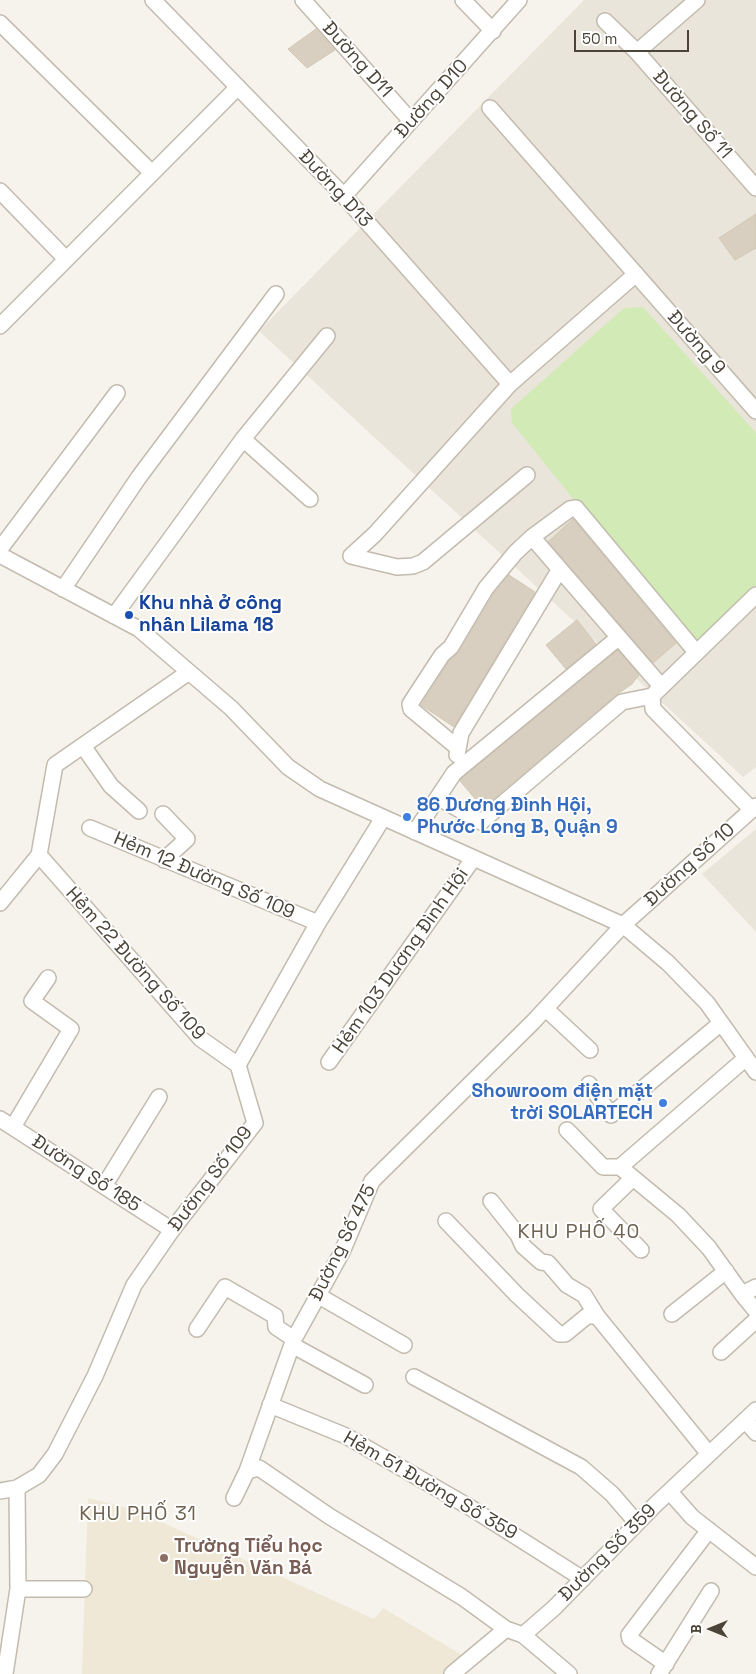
<!DOCTYPE html>
<html>
<head>
<meta charset="utf-8">
<style>
	body { margin:0 }
	#map { position:relative; width:756px; height:1674px; overflow:hidden; background:#f6f3ec; font-family:"Space Grotesk",sans-serif }
	canvas { display:block }
	.north { position:absolute; left:686px; top:1604px; width:50px; height:50px; -webkit-text-stroke:4px #fff; paint-order:stroke; rotate:270deg; font-size:14px; font-weight:700; line-height:20px; text-align:center; color:#4b4439 }
	.north::after { content:''; display:block; margin:auto; width:18px; height:22px; background:#4b4439; clip-path:polygon(50% 0,100% 100%,50% 72%,0 100%) }
	.scale { position:absolute; left:574px; top:30px; width:115px; height:22px; box-sizing:border-box; border:2px solid #4b4439; border-top:0; padding-left:6px; font-size:15px; line-height:18px; white-space:nowrap; color:#4b4439; -webkit-text-stroke:4px #fff; paint-order:stroke }
</style>
</head>
<body>
<div id="map">
<canvas width="756" height="1674"></canvas>
<div class="north">B</div>
<div class="scale">50 m</div>
</div>
<script>
const ctx = document.querySelector('canvas').getContext('2d');
ctx.lineJoin = 'round';
function paint(path, color) {
  ctx.fillStyle = color;
  ctx.fill(path, 'evenodd');
}
function shape(rows) {
  const path = new Path2D();
  for (const r of rows) {
    path.moveTo(r[0], r[1]);
    for (let i = 2; i < r.length; i += 2) path.lineTo(r[i], r[i + 1]);
  }
  return path;
}
function stroke(path, color, width, dash) {
  ctx.strokeStyle = color;
  ctx.lineWidth = width;
  ctx.lineCap = dash ? 'butt' : 'round';
  ctx.setLineDash(dash || []);
  ctx.stroke(path);
}
function label(font, color, halo, rows, align = 'center') {
  ctx.font = font + ' "Space Grotesk",sans-serif';
  ctx.lineWidth = 4;
  ctx.setLineDash([]);
  ctx.textBaseline = 'middle';
  ctx.strokeStyle = halo;
  ctx.fillStyle = color;
  for (const [text, x, y, turn = 0] of rows) {
    ctx.save();
    ctx.translate(x, y);
    ctx.rotate((+turn || 0) * Math.PI / 180);
    ctx.textAlign = isNaN(turn) ? turn : align;
    if (halo) ctx.strokeText(text, 0, 0);
    ctx.fillText(text, 0, 0);
    ctx.restore();
  }
}
paint(shape([
	[584,0,756,0,756,767,743,777,259,331],
	[756,829,756,932,702,874]
]), '#eae5da');
paint(shape([
	[88,1498,135,1510,374,1619,383,1608,467,1658,447,1674,82,1674]
]), '#efe8d6');
paint(shape([
	[643,307,756,433,756,585,699,639,689,642,512,423,511,409,624,308]
]), '#d2eab5');
const building = shape([
	[316,29,335,50,307,68,288,49,316,29],
	[756,214,756,248,735,260,719,238,756,214],
	[573,519,676,643,653,663,548,542,573,519],
	[509,575,535,592,454,727,421,705,449,661,459,652,494,593,509,575],
	[577,620,596,644,566,669,546,645,577,620],
	[618,650,639,675,632,684,616,695,483,808,460,781,461,779,618,650]
]);
paint(building, '#d8cfc1');
stroke(building, '#d3c7b4', 1);
const minor = shape([
	[153,0,344,196,510,384],
	[303,0,411,121],
	[463,0,493,31],
	[605,21,637,52,756,188],
	[0,23,152,173],
	[637,52,697,0],
	[490,108,756,411],
	[0,191,66,259],
	[344,196,519,0],
	[0,326,238,87],
	[243,439,310,499],
	[532,537,570,509,576,508,696,652],
	[0,549,117,393],
	[0,555,139,629,231,708,288,767,320,789,623,925,668,963,707,1003,756,1072],
	[351,556,375,534,510,384,636,274],
	[351,556,397,567,413,566,423,562,527,475],
	[63,589,139,477,276,294],
	[114,616,243,439,327,336],
	[655,693,756,595],
	[652,696,653,709,752,810],
	[83,746,111,786,139,811],
	[458,748,411,709,410,704,442,655,451,647,486,588,515,553,532,537,661,686],
	[457,755,461,733,560,569],
	[439,798,481,822,622,702,652,696],
	[163,814,187,839,164,860],
	[90,828,318,923],
	[415,832,454,773,618,638],
	[39,855,201,1039,238,1065],
	[0,903,39,855,55,765,189,672],
	[546,1009,590,1050],
	[329,1062,473,859],
	[589,1084,611,1115,721,1023],
	[0,1119,172,1230],
	[13,1127,71,1029,32,1001,48,978],
	[567,1130,603,1167,620,1167,746,1058],
	[620,1167,678,1215,709,1248,742,1294,756,1287],
	[633,1178,601,1209,641,1250],
	[104,1186,159,1097],
	[491,1201,518,1235,523,1246,541,1262,548,1263,567,1285,584,1295,597,1316,709,1454],
	[446,1221,517,1295,559,1334,565,1334,587,1316,597,1316],
	[742,1294,756,1311],
	[319,1296,404,1345],
	[672,1314,726,1271],
	[197,1329,225,1287,275,1316,276,1327,294,1339],
	[292,1345,365,1385],
	[721,1352,756,1320],
	[414,1377,581,1467,612,1494,637,1523],
	[270,1405,346,1436,471,1508,583,1579],
	[745,1420,756,1433],
	[247,1471,259,1468,329,1516,462,1597,506,1629,523,1635,554,1608,656,1504,756,1410],
	[0,1491,17,1488,39,1475,55,1454,95,1376,134,1285,172,1230,255,1123,238,1065,318,923,383,818],
	[670,1492,692,1517,756,1567],
	[234,1498,247,1471,294,1339,342,1252,372,1181,533,1022,623,925,756,806],
	[18,1589,84,1589],
	[523,1635,569,1674],
	[666,1664,630,1639,629,1635,709,1530],
	[5,1674,18,1589,17,1488],
	[452,1674,506,1629],
	[659,1674,711,1591]
]);
stroke(minor, '#c2bbae', 18);
stroke(minor, '#fff', 15);
for (const [x, y, r, color] of [
	[129,615,5,"#1a4fb4"],
	[407,817,5,"#3f7fe0"],
	[663,1103,5,"#3f7fe0"],
	[164,1558,5,"#8d6e63"]
]) {
  const dot = new Path2D();
  dot.arc(x, y, r, 0, 2 * Math.PI);
  ctx.fillStyle = color;
  ctx.fill(dot);
  stroke(dot, '#fff', 2);
}
label('19px', '#4b4439', '#fff', [
	["Đường D11",357,60,48],
	["Đường D10",432,99,-48],
	["Đường Số 11",692,115,49],
	["Đường D13",335,189,47],
	["Đường 9",696,343,49],
	["Đường Số 10",690,865,-42],
	["Hẻm 12 Đường Số 109",204,876,23],
	["Hẻm 103 Dương Đình Hội",401,961,-55],
	["Hẻm 22 Đường Số 109",135,964,48],
	["Đường Số 185",86,1174,33],
	["Đường Số 109",211,1179,-53],
	["Đường Số 475",343,1243,-64],
	["Hẻm 51 Đường Số 359",430,1486,30],
	["Đường Số 359",608,1553,-45]
]);
label('bold 19px', '#164399', '#fff', [
	["Khu nhà ở công",139,604],
	["nhân Lilama 18",139,626]
], 'left');
label('bold 19px', '#366cbe', '#fff', [
	["86 Dương Đình Hội,",417,806],
	["Phước Long B, Quận 9",417,828],
	["Showroom điện mặt",653,1092,"right"],
	["trời SOLARTECH",653,1114,"right"]
], 'left');
label('bold 19px', '#785e54', '#fff', [
	["Trường Tiểu học",174,1547],
	["Nguyễn Văn Bá",174,1569]
], 'left');
ctx.letterSpacing = '1px';
label('20px', '#6e6250', '#fff', [
	["KHU PHỐ 40",579,1233],
	["KHU PHỐ 31",138,1515]
]);
ctx.letterSpacing = '0px';
</script>
</body>
</html>
